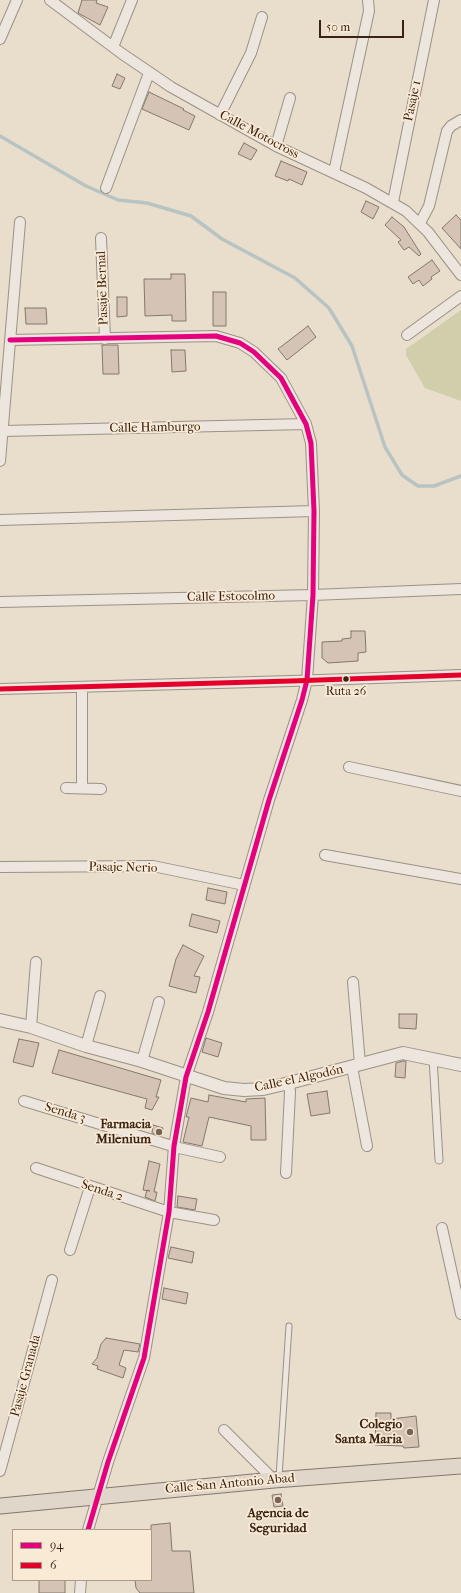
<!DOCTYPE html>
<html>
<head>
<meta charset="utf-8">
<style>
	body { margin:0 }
	#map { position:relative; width:461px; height:1593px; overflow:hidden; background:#e9ddcc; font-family:"IM FELL French Canon",serif }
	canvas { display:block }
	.legend { position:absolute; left:12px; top:1529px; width:140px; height:52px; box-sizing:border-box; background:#f9ead5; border:1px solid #ad9a88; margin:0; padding:5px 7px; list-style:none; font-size:12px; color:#3a2314 }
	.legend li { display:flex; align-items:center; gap:8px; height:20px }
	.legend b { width:20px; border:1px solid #ad9a88 }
	.scale { position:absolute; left:319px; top:20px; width:85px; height:18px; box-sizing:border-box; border:2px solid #3a2314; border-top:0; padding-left:5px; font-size:12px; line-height:14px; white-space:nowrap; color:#3a2314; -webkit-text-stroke:3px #f9ead5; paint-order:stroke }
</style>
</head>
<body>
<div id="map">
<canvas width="461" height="1593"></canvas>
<ul class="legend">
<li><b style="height:5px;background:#e5007d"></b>94</li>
<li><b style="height:5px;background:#e4002b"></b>6</li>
</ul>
<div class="scale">50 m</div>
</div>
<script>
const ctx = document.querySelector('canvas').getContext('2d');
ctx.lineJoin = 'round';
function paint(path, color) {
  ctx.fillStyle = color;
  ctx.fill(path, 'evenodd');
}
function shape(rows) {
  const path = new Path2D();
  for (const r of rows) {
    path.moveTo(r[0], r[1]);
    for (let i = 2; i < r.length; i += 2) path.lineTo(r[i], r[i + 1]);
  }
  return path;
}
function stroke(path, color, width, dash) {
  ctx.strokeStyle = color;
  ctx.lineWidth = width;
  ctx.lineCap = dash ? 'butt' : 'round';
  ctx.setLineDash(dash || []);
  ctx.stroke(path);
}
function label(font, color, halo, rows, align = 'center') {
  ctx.font = font + ' "IM FELL French Canon",serif';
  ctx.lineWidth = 3.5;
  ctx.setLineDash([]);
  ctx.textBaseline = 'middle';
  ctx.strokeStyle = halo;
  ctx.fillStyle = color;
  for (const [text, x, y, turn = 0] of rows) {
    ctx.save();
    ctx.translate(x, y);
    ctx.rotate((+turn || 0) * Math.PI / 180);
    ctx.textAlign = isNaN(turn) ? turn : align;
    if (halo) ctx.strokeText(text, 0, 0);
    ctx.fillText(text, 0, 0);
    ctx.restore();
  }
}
paint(shape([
	[461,310,461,401,425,388,406,355,406,349]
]), '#d1ceac');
stroke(shape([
	[0,136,86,186,118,200,147,203,191,216,222,239,295,278,329,308,352,346,385,447,402,475,418,486,434,486,461,476]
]), '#b7c4c2', 3.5);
const building = shape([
	[82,0,97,0,96,3,108,7,100,25,78,13,82,0],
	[117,74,125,78,120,89,112,86,117,74],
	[149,92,184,109,183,110,195,116,189,130,142,109,149,92],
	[244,143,257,150,251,160,238,154,244,143],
	[281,161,307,172,302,185,289,179,288,181,275,176,281,161],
	[366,201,379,207,373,219,361,212,366,201],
	[456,215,461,220,461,249,442,228,456,215],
	[392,217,404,227,421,254,419,256,409,247,404,250,398,242,401,240,385,225,392,217],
	[432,260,440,271,431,277,432,279,423,286,419,280,413,284,408,277,432,260],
	[171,274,185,274,186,321,172,321,172,315,145,316,144,279,171,279,171,274],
	[213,292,226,292,226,326,213,326,213,292],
	[117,297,127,297,127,316,117,317,117,297],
	[25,308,46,308,47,324,26,324,25,308],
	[308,326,316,337,287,360,278,349,308,326],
	[102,345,118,345,119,374,103,374,102,345],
	[171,350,185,350,186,371,172,372,171,350],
	[351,631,365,631,366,652,358,653,358,661,328,663,322,658,322,642,342,641,342,639,351,638,351,631],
	[208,888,227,892,225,904,206,900,208,888],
	[192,914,220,921,217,933,189,926,192,914],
	[183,945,204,956,194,976,200,977,196,993,169,986,176,959,183,945],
	[399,1014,417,1014,416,1029,399,1028,399,1014],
	[206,1038,222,1043,218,1057,202,1052,206,1038],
	[19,1039,39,1043,33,1067,13,1062,19,1039],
	[59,1050,161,1080,156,1097,159,1097,152,1110,145,1108,147,1099,52,1073,59,1050],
	[403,1061,406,1061,405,1078,395,1077,396,1063,403,1061],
	[327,1091,330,1113,311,1116,307,1094,327,1091],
	[209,1095,246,1102,246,1099,265,1098,266,1140,251,1140,251,1126,209,1117,202,1146,183,1142,189,1117,186,1117,191,1098,208,1102,209,1095],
	[153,1125,163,1128,161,1136,152,1133,153,1125],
	[149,1161,160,1164,154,1192,157,1192,155,1201,145,1197,147,1190,150,1191,143,1190,149,1161],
	[178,1196,197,1199,195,1210,177,1207,178,1196],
	[171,1247,194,1252,192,1263,168,1258,171,1247],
	[164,1288,188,1293,186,1304,162,1299,164,1288],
	[106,1338,140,1344,138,1352,124,1350,119,1365,126,1368,123,1378,97,1369,98,1366,92,1364,97,1358,101,1344,106,1338],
	[376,1413,391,1413,391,1419,416,1416,419,1447,404,1448,403,1446,375,1445,376,1413],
	[281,1494,283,1506,274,1507,272,1495,281,1494],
	[170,1523,172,1551,190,1551,194,1593,140,1593,136,1588,135,1580,151,1580,151,1525,170,1523],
	[39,1580,65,1580,65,1593,39,1593,39,1580]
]);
paint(building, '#d5c4b5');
stroke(building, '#82786d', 1);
const service = shape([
	[279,1477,289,1326]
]);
const pedestrian = shape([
	[433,1058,439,1160]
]);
const minor = shape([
	[50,0,121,53,171,87,276,146,366,188,406,211,428,232,461,275],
	[0,39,17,0],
	[113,47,132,0],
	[220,115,251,53,262,17],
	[276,146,290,98],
	[334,172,369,11,368,0],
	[106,188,149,73],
	[393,202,434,0],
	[420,223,429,206,447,131,451,126,461,120],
	[101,238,105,339],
	[407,335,461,296],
	[10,340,216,336,240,343,254,352,281,378,306,424,311,443,314,511,313,595,307,680,302,700,269,800,208,1012,186,1077,174,1146,169,1212,144,1358,108,1462,88,1530],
	[3,431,306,424],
	[0,461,20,222],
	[0,520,314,511],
	[0,602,313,595,461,589],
	[82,687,82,788],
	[0,689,291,681,461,675],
	[349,767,461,791],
	[66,788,101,789],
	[325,855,461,879],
	[0,867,153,866,244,885],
	[353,982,360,1064],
	[31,1027,36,962],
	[86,1046,100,996],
	[142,1061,159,1002],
	[352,1067,367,1146],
	[24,1101,179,1148,220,1157],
	[36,1168,169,1212,214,1220],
	[286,1173,290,1092,289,1083],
	[442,1228,461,1314],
	[70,1250,90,1187],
	[224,1430,274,1480],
	[0,1471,52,1280],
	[80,1593,81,1580]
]);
const tertiary = shape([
	[0,1020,31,1027,86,1046,142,1061,224,1088,244,1090,263,1089,289,1083,403,1053,461,1065]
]);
const primary = shape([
	[0,1506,274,1480,461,1466]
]);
stroke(service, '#9b9186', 7);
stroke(pedestrian, '#9b9186', 9);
stroke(minor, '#9b9186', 12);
stroke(tertiary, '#9b9186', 14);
stroke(primary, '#82786d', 17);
stroke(service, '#ece6de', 5);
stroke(pedestrian, '#ece6de', 7);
stroke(minor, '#ece6de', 10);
stroke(tertiary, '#ece6de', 12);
stroke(primary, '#e0d6c9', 15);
stroke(shape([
	[10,340,216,336,240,343,254,352,281,378,306,424,311,443,314,511,313,595,307,680,302,700,269,800,208,1012,186,1077,174,1146,169,1212,144,1358,108,1462,88,1530]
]), '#e5007d', 5);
stroke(shape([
	[0,689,291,681,461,675]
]), '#e4002b', 5);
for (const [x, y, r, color] of [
	[346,679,3.5,"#3a2314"],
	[159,1132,4,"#776454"],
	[410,1432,4,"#776454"],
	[278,1500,4,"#776454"]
]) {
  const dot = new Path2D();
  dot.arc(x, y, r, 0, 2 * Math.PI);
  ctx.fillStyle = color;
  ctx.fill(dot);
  stroke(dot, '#f9ead5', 1.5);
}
label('12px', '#3a2314', '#f9ead5', [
	["Ruta 26",346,692]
]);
label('13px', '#3a2314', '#f9ead5', [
	["Pasaje 1",413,101,-78],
	["Calle Motocross",259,135,28],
	["Pasaje Bernal",103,288,-92],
	["Calle Hamburgo",155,428,-1],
	["Calle Estocolmo",231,597,-1],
	["Pasaje Nerio",123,868,1],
	["Calle el Algodón",299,1079,-12],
	["Senda 3",65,1113,17],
	["Senda 2",102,1191,18],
	["Pasaje Granada",26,1376,-75],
	["Calle San Antonio Abad",230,1484,-5]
]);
label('bold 13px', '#3a2314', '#f9ead5', [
	["Farmacia",151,1125],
	["Milenium",151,1140],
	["Colegio",402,1425],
	["Santa Maria",402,1440],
	["Agencia de",278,1514,"center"],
	["Seguridad",278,1529,"center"]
], 'right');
</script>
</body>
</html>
